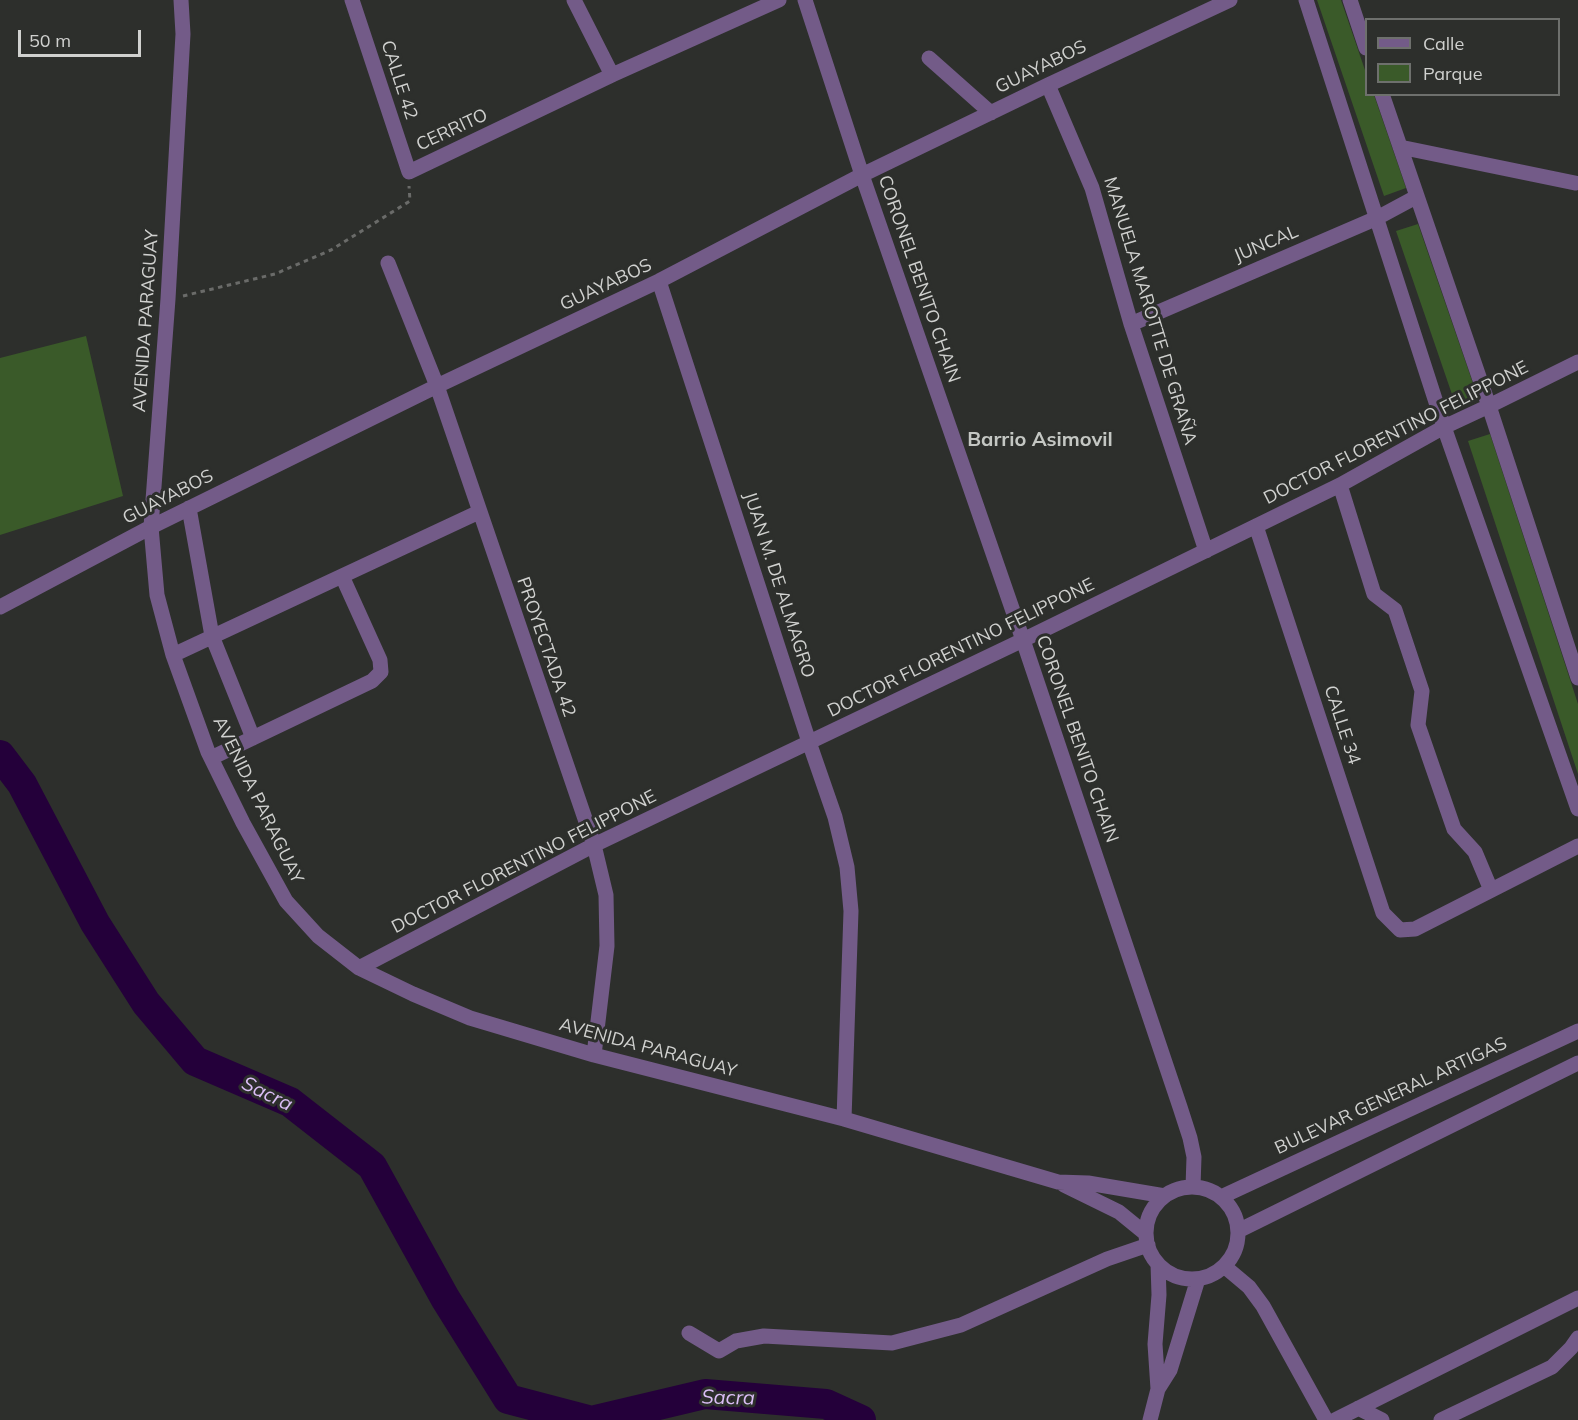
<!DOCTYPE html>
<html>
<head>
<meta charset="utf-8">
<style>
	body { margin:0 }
	#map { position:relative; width:1578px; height:1420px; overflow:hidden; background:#2d2f2c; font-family:Mulish,sans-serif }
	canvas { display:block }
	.legend { position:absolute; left:1365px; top:18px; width:195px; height:78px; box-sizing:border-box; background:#2d2f2c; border:2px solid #6e706d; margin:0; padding:8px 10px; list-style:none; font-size:18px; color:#d0d1cf }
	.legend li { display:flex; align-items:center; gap:12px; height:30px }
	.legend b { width:30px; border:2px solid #6e706d }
	.scale { position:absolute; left:18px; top:30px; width:123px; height:27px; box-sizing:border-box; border:3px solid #d0d1cf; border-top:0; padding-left:8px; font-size:18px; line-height:21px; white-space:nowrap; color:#d0d1cf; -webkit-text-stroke:4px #2d2f2c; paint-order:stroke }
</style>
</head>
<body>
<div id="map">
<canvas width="1578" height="1420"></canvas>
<ul class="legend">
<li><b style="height:8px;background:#735b88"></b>Calle</li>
<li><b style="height:16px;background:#3a5a29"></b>Parque</li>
</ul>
<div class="scale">50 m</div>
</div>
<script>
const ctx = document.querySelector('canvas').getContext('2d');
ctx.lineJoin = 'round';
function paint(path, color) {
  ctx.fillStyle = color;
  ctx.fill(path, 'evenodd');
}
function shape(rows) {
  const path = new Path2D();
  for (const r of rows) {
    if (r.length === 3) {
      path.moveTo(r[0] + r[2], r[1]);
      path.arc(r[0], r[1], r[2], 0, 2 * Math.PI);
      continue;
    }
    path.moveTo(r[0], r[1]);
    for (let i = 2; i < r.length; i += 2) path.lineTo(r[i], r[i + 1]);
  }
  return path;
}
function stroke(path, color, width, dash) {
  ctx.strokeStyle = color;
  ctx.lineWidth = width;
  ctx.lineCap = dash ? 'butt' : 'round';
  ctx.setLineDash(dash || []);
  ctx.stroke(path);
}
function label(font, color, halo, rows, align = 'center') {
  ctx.font = font + ' Mulish,sans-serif';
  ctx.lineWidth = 6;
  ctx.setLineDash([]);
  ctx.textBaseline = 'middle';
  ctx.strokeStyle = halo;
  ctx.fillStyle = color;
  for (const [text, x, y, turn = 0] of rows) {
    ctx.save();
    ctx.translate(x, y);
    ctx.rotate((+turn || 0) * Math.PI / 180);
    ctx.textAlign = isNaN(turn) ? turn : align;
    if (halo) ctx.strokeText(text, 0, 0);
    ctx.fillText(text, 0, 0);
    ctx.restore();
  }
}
paint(shape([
	[1317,0,1341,0,1366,73,1366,94,1374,95,1406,188,1384,196],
	[1418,224,1478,398,1456,406,1396,231],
	[86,336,123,496,0,535,0,358],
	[1490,434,1578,704,1578,774,1468,441]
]), '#3a5a29');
stroke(shape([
	[0,755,22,784,95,923,146,1003,195,1061,290,1102,372,1166,445,1298,508,1399,588,1420],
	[595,1420,705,1394,826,1404,861,1420]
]), '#24003a', 30);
stroke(shape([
	[183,296,275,274,331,250,410,201,409,186]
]), '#6a6b69', 3, [4.5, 4.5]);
stroke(shape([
	[181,0,183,34,168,299,151,527,157,595,173,655,208,752,243,823,286,901,318,936,359,968,413,994,470,1018,594,1055,844,1119,1058,1182,1088,1183,1165,1196],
	[352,0,409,172,612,75,779,0],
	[574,0,612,75],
	[805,0,862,175,1023,640,1180,1107,1190,1138,1194,1157,1193,1187],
	[1306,0,1444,427,1578,809],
	[1350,0,1366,48],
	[929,58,991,113],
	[1048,85,1092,188,1131,324,1206,551],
	[1382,94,1489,406,1578,678],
	[1400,147,1575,183],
	[388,263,437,386,594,845,606,895,607,946,594,1055],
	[659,281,809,742,835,817,847,867,851,911,844,1119],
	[1131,324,1377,218,1416,197],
	[1340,485,1374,594,1395,610,1422,691,1418,725,1454,829,1475,852,1491,890],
	[189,508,212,636,253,738],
	[1256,526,1383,913,1400,930,1415,929,1578,846],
	[0,607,151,527,437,386,659,281,862,175,1048,85,1230,0],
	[173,655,479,512],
	[211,758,372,681,381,672,380,660,342,576],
	[359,968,594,845,1023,640,1340,485,1444,427,1489,406,1578,362],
	[1064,1185,1119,1212,1146,1234],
	[1192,1233,46],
	[1221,1197,1578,1031],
	[1238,1231,1578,1063],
	[1224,1266,1249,1287,1263,1306,1326,1420],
	[689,1333,719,1351,736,1341,764,1336,892,1343,961,1325,1107,1259,1148,1245],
	[1158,1389,1155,1344,1159,1295,1158,1264],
	[1358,1408,1382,1420],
	[1150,1420,1158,1389,1170,1370,1198,1279],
	[1335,1420,1578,1298],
	[1441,1420,1552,1367,1571,1348,1578,1338]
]), '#735b88', 15);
label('18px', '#d0d1cf', '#2d2f2c', [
	["GUAYABOS",1041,67,-26],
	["CALLE 42",399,80,72],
	["CERRITO",452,130,-25],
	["JUNCAL",1266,244,-23],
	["CORONEL BENITO CHAIN",919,279,71],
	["GUAYABOS",606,285,-25],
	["MANUELA MAROTTE DE GRAÑA",1150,311,73],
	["AVENIDA PARAGUAY",146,321,-86],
	["DOCTOR FLORENTINO FELIPPONE",1396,433,-27],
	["GUAYABOS",168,497,-27],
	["JUAN M. DE ALMAGRO",779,585,72],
	["PROYECTADA 42",546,647,71],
	["DOCTOR FLORENTINO FELIPPONE",961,648,-26],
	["CALLE 34",1342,725,72],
	["CORONEL BENITO CHAIN",1077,739,71],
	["AVENIDA PARAGUAY",258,800,64],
	["DOCTOR FLORENTINO FELIPPONE",524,862,-27],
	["AVENIDA PARAGUAY",648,1048,15],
	["BULEVAR GENERAL ARTIGAS",1391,1096,-25]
]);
label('bold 20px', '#c4c7c3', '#2d2f2c', [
	["Barrio Asimovil",1040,440]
]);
label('italic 20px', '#dbbef6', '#2d2f2c', [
	["Sacra",267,1094,26],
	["Sacra",728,1398,1]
]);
</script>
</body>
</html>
